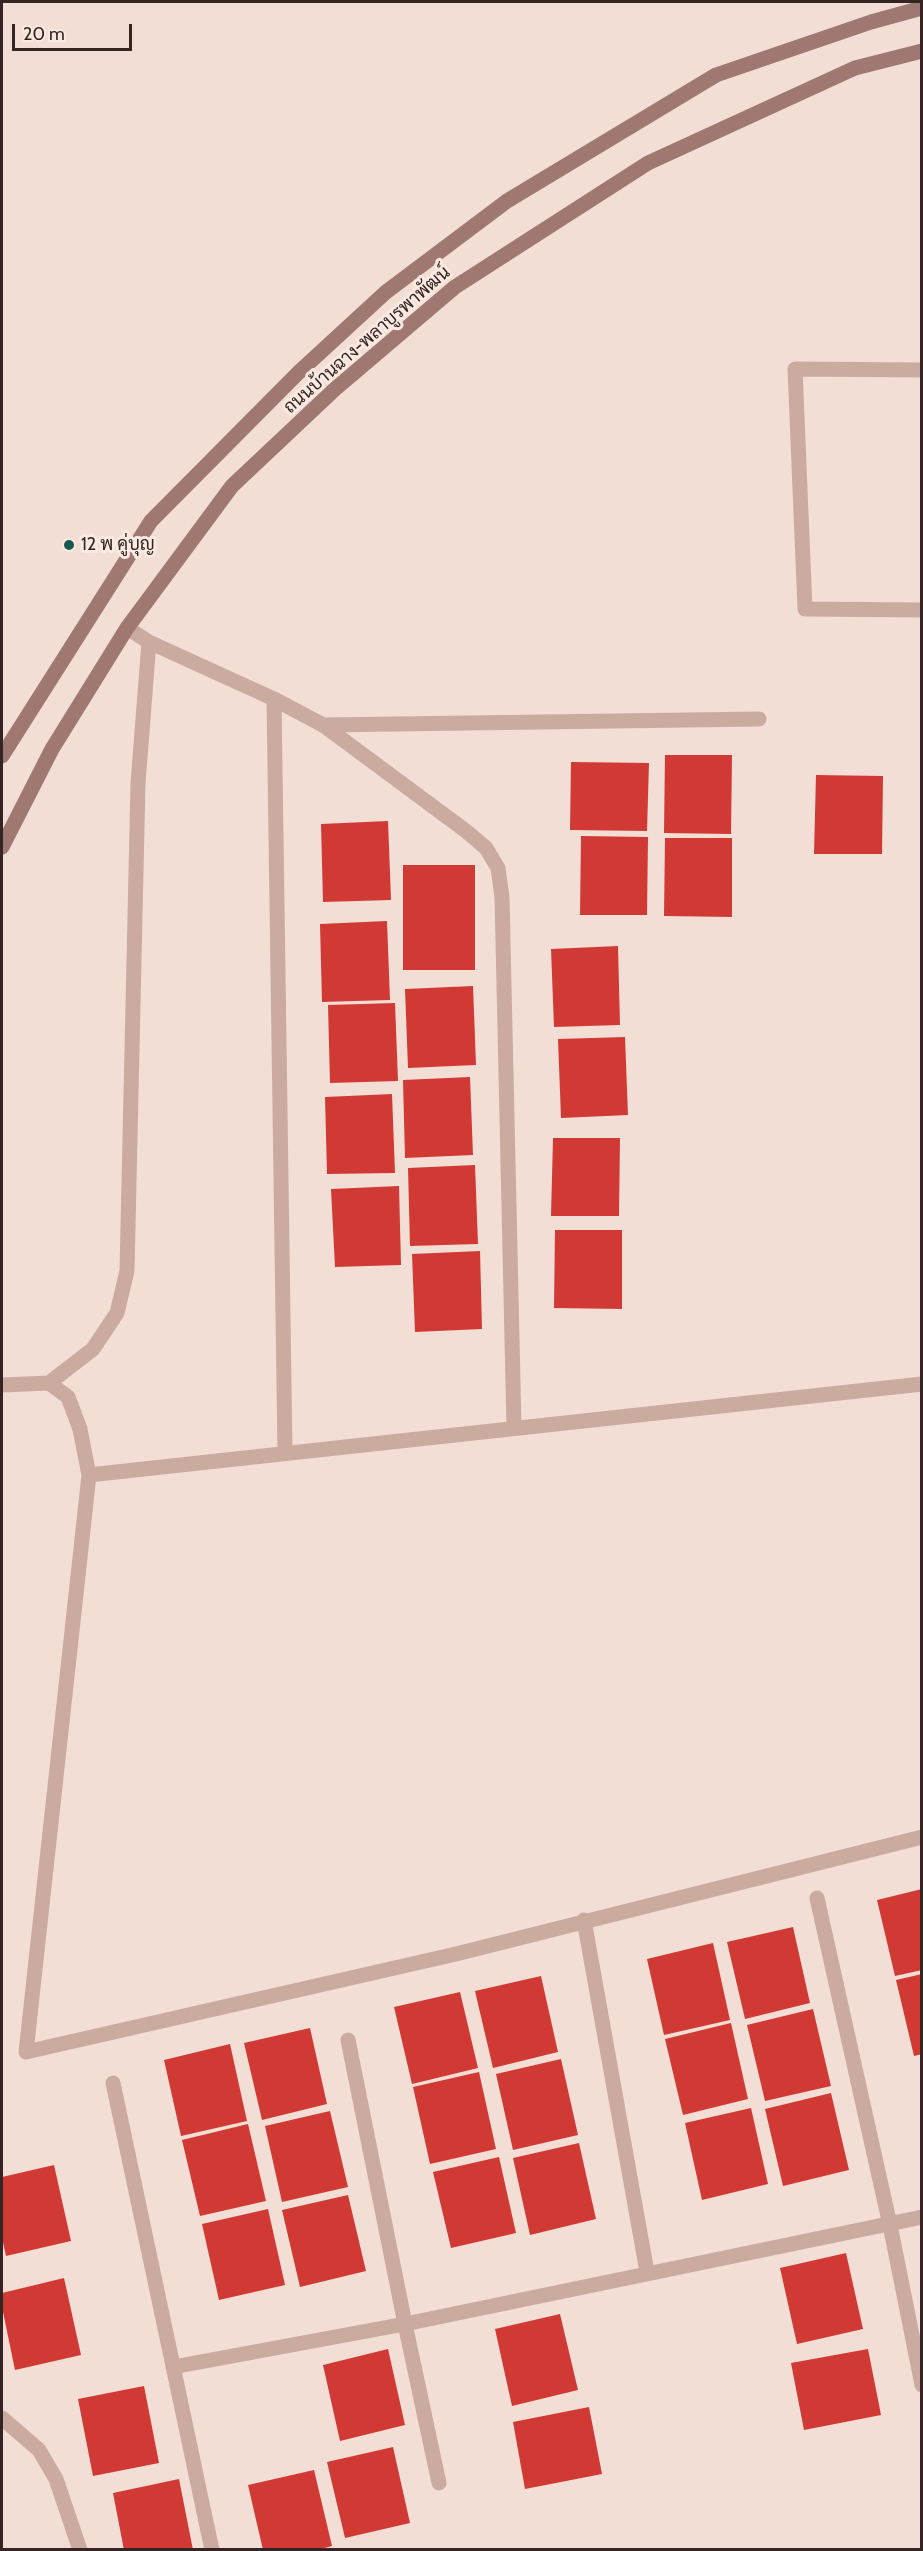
<!DOCTYPE html>
<html>
<head>
<meta charset="utf-8">
<style>
	body { margin:0 }
	#map { position:relative; width:923px; height:2551px; overflow:hidden; background:#f2ded4; font-family:Cabin,sans-serif }
	canvas { display:block }
	.frame { position:absolute; inset:0; border:3px solid #342524; pointer-events:none }
	.scale { position:absolute; left:12px; top:24px; width:120px; height:27px; box-sizing:border-box; border:3px solid #342524; border-top:0; padding-left:8px; font-size:18px; line-height:21px; white-space:nowrap; color:#342524; -webkit-text-stroke:4px #fae9e0; paint-order:stroke }
</style>
</head>
<body>
<div id="map">
<canvas width="923" height="2551"></canvas>
<div class="frame"></div>
<div class="scale">20 m</div>
</div>
<script>
const ctx = document.querySelector('canvas').getContext('2d');
ctx.lineJoin = 'round';
function paint(path, color) {
  ctx.fillStyle = color;
  ctx.fill(path, 'evenodd');
}
function shape(rows) {
  const path = new Path2D();
  for (const r of rows) {
    path.moveTo(r[0], r[1]);
    for (let i = 2; i < r.length; i += 2) path.lineTo(r[i], r[i + 1]);
  }
  return path;
}
function stroke(path, color, width, dash) {
  ctx.strokeStyle = color;
  ctx.lineWidth = width;
  ctx.lineCap = dash ? 'butt' : 'round';
  ctx.setLineDash(dash || []);
  ctx.stroke(path);
}
function label(font, color, halo, rows, align = 'center') {
  ctx.font = font + ' Cabin,Sarabun,sans-serif';
  ctx.lineWidth = 6;
  ctx.setLineDash([]);
  ctx.textBaseline = 'middle';
  ctx.strokeStyle = halo;
  ctx.fillStyle = color;
  for (const [text, x, y, turn = 0] of rows) {
    ctx.save();
    ctx.translate(x, y);
    ctx.rotate((+turn || 0) * Math.PI / 180);
    ctx.textAlign = isNaN(turn) ? turn : align;
    if (halo) ctx.strokeText(text, 0, 0);
    ctx.fillText(text, 0, 0);
    ctx.restore();
  }
}
paint(shape([
	[665,755,732,755,731,834,664,833],
	[571,762,649,763,647,831,570,830],
	[816,775,883,776,882,854,814,854],
	[388,821,391,900,323,902,321,824],
	[581,836,648,837,647,915,580,915],
	[665,838,732,838,732,917,664,916],
	[403,865,475,865,475,970,403,970],
	[387,921,390,1000,322,1002,320,924],
	[618,946,620,1025,554,1027,551,949],
	[473,986,476,1065,408,1068,405,989],
	[395,1003,398,1081,330,1083,328,1005],
	[625,1037,628,1115,561,1118,558,1039],
	[470,1077,473,1155,405,1158,403,1080],
	[392,1094,395,1173,327,1174,325,1097],
	[553,1138,620,1138,619,1216,551,1216],
	[475,1165,478,1244,410,1246,408,1168],
	[399,1186,401,1265,335,1267,331,1189],
	[555,1230,622,1230,622,1309,554,1308],
	[480,1251,482,1329,415,1332,412,1254],
	[922,1889,922,1970,895,1976,877,1900],
	[793,1927,810,2003,745,2019,727,1942],
	[713,1943,730,2020,664,2035,647,1959],
	[922,1974,922,2054,914,2056,896,1980],
	[541,1976,558,2052,493,2068,475,1991],
	[460,1992,478,2068,412,2084,394,2007],
	[813,2009,831,2086,765,2101,747,2025],
	[731,2023,748,2099,683,2115,665,2039],
	[310,2028,327,2104,262,2120,244,2043],
	[230,2044,247,2121,181,2136,164,2060],
	[561,2059,578,2135,513,2150,496,2074],
	[479,2072,496,2149,430,2164,413,2087],
	[831,2093,849,2170,783,2186,765,2109],
	[751,2108,768,2184,702,2200,685,2123],
	[330,2111,348,2187,282,2202,265,2126],
	[248,2124,266,2201,200,2216,182,2140],
	[579,2143,596,2219,530,2235,513,2158],
	[499,2157,516,2233,451,2248,433,2172],
	[54,2165,71,2241,6,2256,2,2238,2,2177],
	[348,2195,366,2271,300,2287,282,2210],
	[268,2209,285,2285,219,2300,202,2224],
	[846,2253,863,2329,797,2344,780,2268],
	[64,2278,81,2355,15,2370,2,2307,2,2293],
	[560,2314,578,2390,512,2406,495,2329],
	[388,2349,405,2425,340,2441,323,2365],
	[868,2349,881,2415,804,2430,791,2363],
	[144,2386,159,2463,93,2476,78,2399],
	[589,2407,602,2474,525,2489,513,2422],
	[393,2447,410,2523,345,2538,327,2462],
	[314,2470,332,2546,317,2550,263,2550,248,2485],
	[179,2479,193,2550,124,2550,113,2493]
]), '#d13a34');
stroke(shape([
	[922,370,795,369,805,609,922,610],
	[127,628,149,642,274,699,323,725,466,831,486,848,498,868,502,897,514,1427],
	[274,699,285,1453],
	[323,725,759,719],
	[49,1383,93,1349,117,1313,127,1271,138,783,149,642],
	[2,1385,49,1383,68,1397,80,1429,89,1475,922,1384],
	[89,1475,26,2052,456,1954,922,1837],
	[817,1898,890,2225,922,2385],
	[584,1920,647,2272],
	[348,2040,405,2324,439,2483],
	[113,2083,212,2550],
	[173,2367,405,2324,922,2217],
	[2,2418,39,2450,56,2479,80,2550]
]), '#cbaba0', 15);
stroke(shape([
	[2,756,151,521,299,372,386,292,507,201,716,75,871,22,922,8],
	[2,847,52,749,127,628,232,486,335,389,455,287,648,163,855,68,922,51]
]), '#9e7871', 15);
for (const [x, y, r, color] of [
	[69,545,6,"#16584f"]
]) {
  const dot = new Path2D();
  dot.arc(x, y, r, 0, 2 * Math.PI);
  ctx.fillStyle = color;
  ctx.fill(dot);
  stroke(dot, '#fae9e0', 2);
}
label('18px', '#342524', '#fae9e0', [
	["ถนนบ้านฉาง-พลาบูรพาพัฒน์",367,340,-41]
]);
label('18px', '#342524', '#fae9e0', [
	["12 พ คู่บุญ",81,545]
], 'left');
</script>
</body>
</html>
